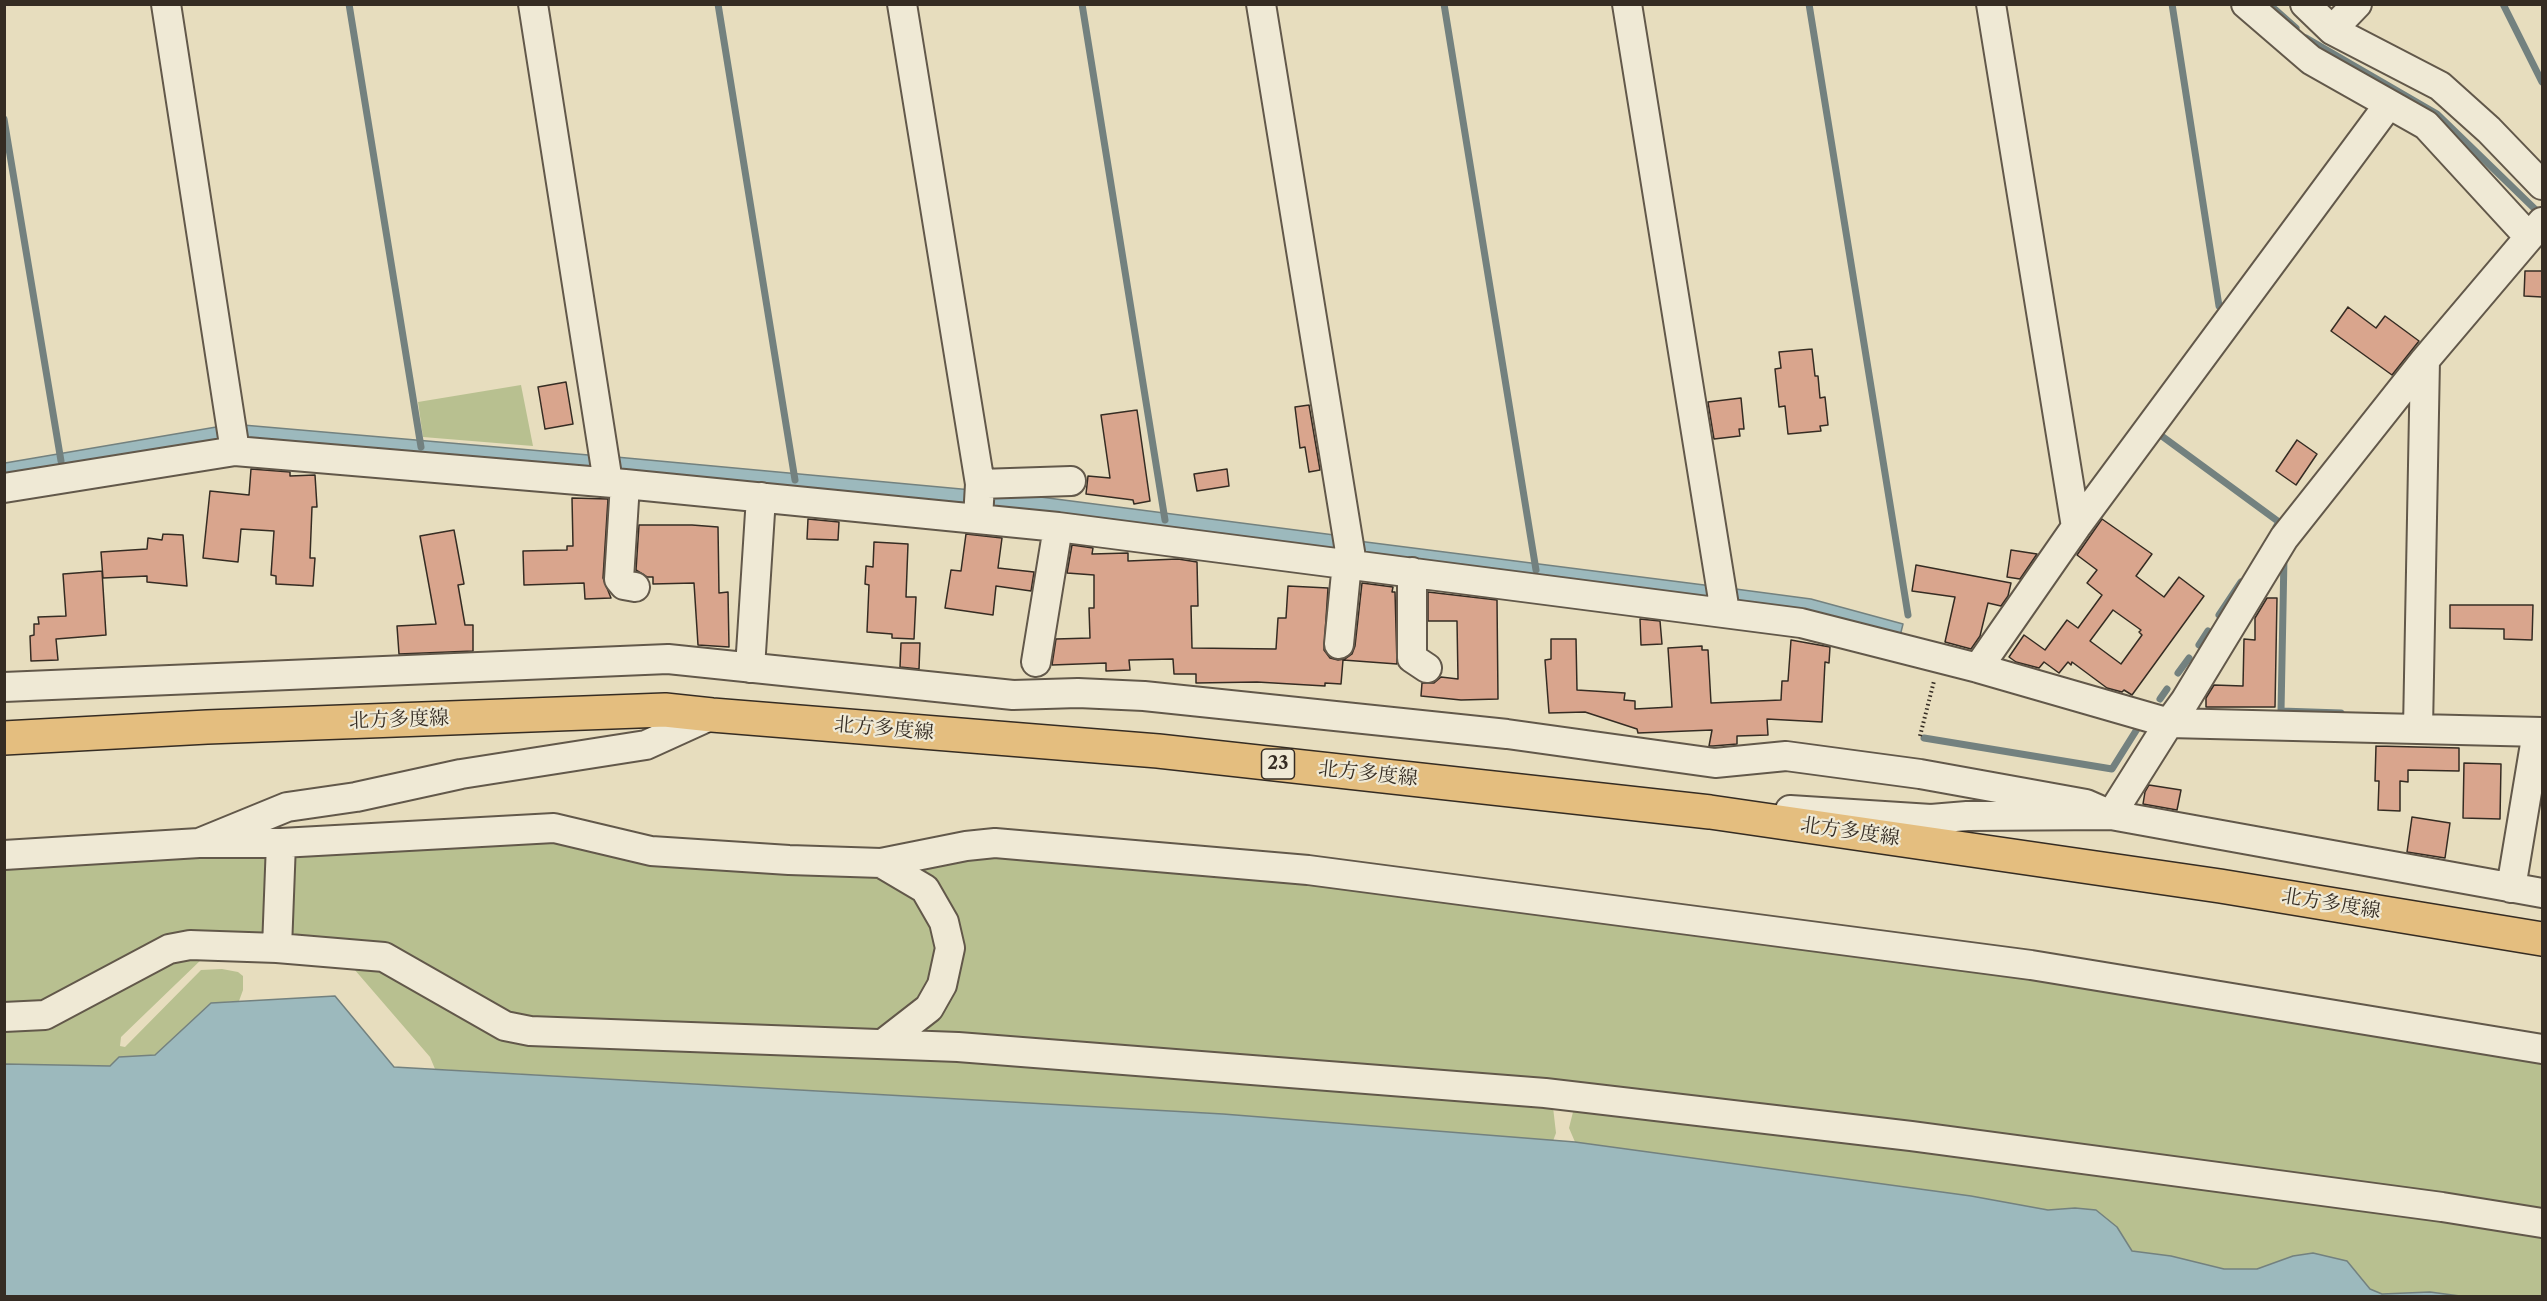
<!DOCTYPE html>
<html>
<head>
<meta charset="utf-8">
<style>
	body { margin:0 }
	#map { position:relative; width:2547px; height:1301px; overflow:hidden; background:#e7ddbe; font-family:"Libre Caslon Text",serif }
	canvas { display:block }
	.frame { position:absolute; inset:0; border:6px solid #352c23; pointer-events:none }
</style>
</head>
<body>
<div id="map">
<canvas width="2547" height="1301"></canvas>
<div class="frame"></div>
</div>
<script>
const ctx = document.querySelector('canvas').getContext('2d');
ctx.lineJoin = 'round';
function paint(path, color) {
  ctx.fillStyle = color;
  ctx.fill(path, 'evenodd');
}
function shape(rows) {
  const path = new Path2D();
  for (const r of rows) {
    path.moveTo(r[0], r[1]);
    for (let i = 2; i < r.length; i += 2) path.lineTo(r[i], r[i + 1]);
  }
  return path;
}
function stroke(path, color, width, dash) {
  ctx.strokeStyle = color;
  ctx.lineWidth = width;
  ctx.lineCap = dash ? 'butt' : 'round';
  ctx.setLineDash(dash || []);
  ctx.stroke(path);
}
function label(font, color, halo, rows, align = 'center') {
  ctx.font = font + ' "Libre Caslon Text","Noto Serif JP",serif';
  ctx.lineWidth = 4.5;
  ctx.setLineDash([]);
  ctx.textBaseline = 'middle';
  ctx.strokeStyle = halo;
  ctx.fillStyle = color;
  for (const [text, x, y, turn = 0] of rows) {
    ctx.save();
    ctx.translate(x, y);
    ctx.rotate((+turn || 0) * Math.PI / 180);
    ctx.textAlign = isNaN(turn) ? turn : align;
    if (halo) ctx.strokeText(text, 0, 0);
    ctx.fillText(text, 0, 0);
    ctx.restore();
  }
}
paint(shape([
	[521,385,533,446,423,437,418,402],
	[564,842,887,874,935,918,936,982,896,1025,866,1032,508,1017,392,948,368,940,286,937,287,855],
	[259,852,270,860,267,926,258,936,51,1000,5,1008,5,865],
	[967,853,1308,881,2027,970,2542,1059,2542,1216,924,1038,916,1028,955,965,905,866],
	[204,957,121,1037,120,1046,125,1047,201,970,222,969,238,972,243,976,243,990,239,1001,211,1003,155,1056,119,1057,110,1066,5,1064,5,1025,159,963],
	[379,966,462,1016,1553,1107,1556,1133,1553,1141,1223,1114,435,1069,430,1057,354,969],
	[1580,1105,2542,1233,2542,1296,2460,1296,2430,1292,2382,1294,2370,1290,2347,1261,2293,1256,2257,1269,2224,1269,2171,1256,2132,1251,2117,1227,2075,1208,2048,1210,1971,1196,1575,1142,1569,1128,1573,1112]
]), '#b8c090');
const water = shape([
	[228,425,225,439,5,476,5,463,228,425],
	[243,425,600,456,593,473,246,443,243,425],
	[616,457,972,490,969,503,618,475,616,457],
	[994,491,1342,536,1337,551,989,507,994,491],
	[1358,541,1712,586,1708,598,1359,554,1358,541],
	[1728,588,1811,599,1903,624,1900,636,1730,601,1728,588],
	[335,996,394,1067,1223,1114,1575,1142,1971,1196,2048,1210,2075,1208,2096,1210,2117,1227,2132,1251,2171,1256,2224,1269,2257,1269,2293,1256,2313,1253,2347,1261,2370,1289,2382,1294,2430,1292,2460,1296,5,1296,5,1064,110,1066,119,1057,155,1055,211,1003,335,996]
]);
paint(water, '#9cb9bd');
stroke(water, '#73817f', 1.5);
stroke(shape([
	[349,4,421,447],
	[718,4,795,480],
	[1082,4,1165,520],
	[1444,4,1536,570],
	[1809,4,1908,615],
	[2172,4,2219,306],
	[2269,4,2296,28],
	[2503,4,2542,82],
	[2306,38,2437,114,2539,213,2542,213],
	[4,119,61,461],
	[2161,431,2159,434,2279,522,2276,527],
	[2284,557,2281,711,2341,713],
	[2219,615,2241,582],
	[2199,645,2208,631],
	[2178,673,2189,658],
	[2160,699,2167,689],
	[1924,738,2112,769,2139,726]
]), '#73817f', 7);
const building = shape([
	[2525,271,2542,271,2542,297,2524,296,2525,271],
	[2348,307,2376,328,2385,316,2419,341,2392,375,2331,331,2348,307],
	[1812,349,1815,376,1818,376,1820,398,1825,397,1828,425,1820,426,1821,431,1788,434,1785,406,1779,407,1775,369,1781,368,1779,352,1812,349],
	[566,382,573,424,545,429,538,387,566,382],
	[1741,398,1744,429,1739,429,1740,436,1714,439,1708,402,1741,398],
	[1309,405,1320,470,1309,472,1305,447,1300,448,1295,407,1309,405],
	[1137,410,1150,501,1134,504,1133,500,1086,494,1088,476,1110,478,1101,415,1137,410],
	[2297,440,2317,454,2296,485,2276,471,2297,440],
	[251,469,290,472,290,476,315,475,317,507,312,507,310,558,315,558,313,586,276,584,276,576,271,575,274,531,241,529,238,562,203,558,210,491,249,495,251,469],
	[1227,469,1229,486,1197,491,1194,474,1227,469],
	[572,498,608,499,603,578,611,598,585,599,584,583,524,585,523,551,567,550,567,546,573,546,572,498],
	[808,519,839,522,838,540,807,539,808,519],
	[2102,519,2152,554,2136,576,2164,597,2179,577,2204,596,2132,695,2124,690,2122,692,2107,688,2072,662,2071,665,2068,662,2059,673,2044,662,2039,668,2016,662,2009,657,2024,635,2045,650,2067,620,2078,628,2102,595,2087,583,2097,570,2077,555,2102,519],
	[2113,610,2141,630,2139,632,2142,635,2121,664,2090,641,2113,610],
	[639,525,692,525,718,527,719,593,728,592,729,647,698,645,694,583,653,584,653,577,647,577,636,570,639,525],
	[454,530,464,584,458,585,465,625,473,625,473,651,399,654,397,626,436,624,420,536,454,530],
	[163,534,183,535,187,586,147,582,147,576,103,578,101,552,147,549,148,538,162,540,163,534],
	[966,534,1002,538,998,568,1034,572,1031,591,996,586,993,615,945,608,951,570,961,571,966,534],
	[874,542,908,544,906,597,916,597,914,639,892,638,892,634,867,632,869,585,865,584,866,566,873,567,874,542],
	[1072,545,1093,548,1092,554,1128,553,1128,561,1178,559,1197,562,1198,606,1191,606,1192,648,1276,649,1278,618,1286,618,1288,586,1328,588,1324,650,1330,658,1338,660,1345,659,1352,654,1355,646,1362,583,1393,587,1392,592,1395,592,1397,664,1343,660,1341,684,1325,683,1325,686,1257,682,1196,683,1196,674,1174,674,1173,659,1129,660,1130,670,1106,671,1106,663,1052,665,1056,639,1090,638,1089,608,1094,608,1094,575,1067,573,1072,545],
	[2011,550,2037,554,2020,579,2007,577,2011,550],
	[1916,565,2011,583,2008,596,2001,606,1988,603,1980,636,1971,649,1945,642,1955,597,1912,591,1916,565],
	[102,571,106,635,56,639,58,660,31,661,30,636,34,635,34,624,39,624,38,617,66,616,63,574,102,571],
	[1428,592,1497,600,1498,699,1461,700,1421,696,1422,683,1434,683,1441,677,1458,679,1457,621,1428,621,1428,592],
	[2267,598,2277,598,2275,707,2206,707,2206,698,2214,685,2243,686,2244,639,2255,640,2255,618,2267,598],
	[2450,605,2533,605,2532,640,2504,639,2504,629,2450,628,2450,605],
	[1640,619,1660,621,1662,644,1641,645,1640,619],
	[1551,639,1576,639,1577,690,1625,693,1624,700,1635,701,1635,709,1672,707,1668,648,1702,646,1702,650,1708,650,1711,703,1781,700,1782,681,1788,681,1791,640,1830,647,1829,663,1825,662,1822,722,1767,719,1768,735,1737,736,1737,744,1713,746,1709,746,1712,730,1638,733,1637,729,1585,712,1549,713,1545,660,1551,659,1551,639],
	[901,643,920,643,919,669,900,667,901,643],
	[2376,746,2459,748,2459,771,2408,770,2408,782,2400,781,2400,811,2378,810,2379,781,2375,781,2376,746],
	[2464,763,2501,764,2500,819,2463,818,2464,763],
	[2149,785,2181,790,2177,810,2143,804,2145,792,2149,785],
	[2412,817,2450,823,2445,858,2407,852,2412,817]
]);
paint(building, '#d9a58d');
stroke(building, '#352c23', 1.5);
const minor = shape([
	[166,4,235,451],
	[533,4,608,482],
	[902,4,980,484,978,519],
	[1261,4,1352,564],
	[1627,4,1725,612],
	[1991,4,2076,527],
	[2246,4,2311,60,2426,125,2529,237],
	[2305,4,2332,30,2440,86,2489,130,2542,185],
	[2332,30,2357,4],
	[625,484,619,579,624,585,635,587],
	[980,484,1071,481],
	[4,488,235,451,625,484,1058,527,1801,623,1978,668,2169,723,2542,732],
	[1412,572,1412,658,1427,668],
	[1339,644,1347,563],
	[1036,662,1058,527],
	[750,668,761,497],
	[1978,668,2076,527,2389,104],
	[4,687,668,659,1013,695,1078,693,1144,696,1507,734,1715,763,1786,756,1920,774,2086,804,2111,815],
	[2418,729,2425,360],
	[1790,810,1931,819,1967,816,2111,815,2542,893],
	[2111,815,2169,723,2185,701,2284,538,2425,360,2542,222],
	[199,843,281,843,554,828,651,851,789,860,881,863,966,846,995,843,1308,870,2031,965,2542,1049],
	[4,855,199,843,287,807,356,797,461,774,646,745,712,715],
	[881,863,925,889,944,922,950,948,942,985,929,1008,884,1043],
	[2511,888,2537,732],
	[277,948,281,843],
	[4,1017,45,1015,169,949,190,945,277,948,384,957,505,1026,530,1031,958,1047,1545,1093,1911,1136,2442,1207,2542,1223]
]);
const major = shape([
	[4,738,207,727,665,710,712,715,1158,751,1710,812,2220,886,2542,939]
]);
stroke(minor, '#62584a', 32);
stroke(major, '#352c23', 36);
stroke(shape([
	[1920,736,1934,681]
]), '#352c23', 4, [1.5, 3]);
stroke(minor, '#efe9d5', 28);
stroke(major, '#e4be7f', 33);
for (const [x, y, w] of [
	[1278,764,33]
]) {
  const box = new Path2D();
  box.roundRect(x - w / 2, y - 15, w, 30, 4.5);
  ctx.fillStyle = '#efe9d5';
  ctx.fill(box);
  stroke(box, '#352c23', 1.5);
}
label('bold 18px', '#352c23', null, [
	["23",1278,764]
]);
label('20px', '#352c23', '#efe9d5', [
	["北方多度線",399,720,-2],
	["北方多度線",884,729,5],
	["北方多度線",1368,774,6],
	["北方多度線",1850,832,8],
	["北方多度線",2331,904,9]
]);
</script>
</body>
</html>
